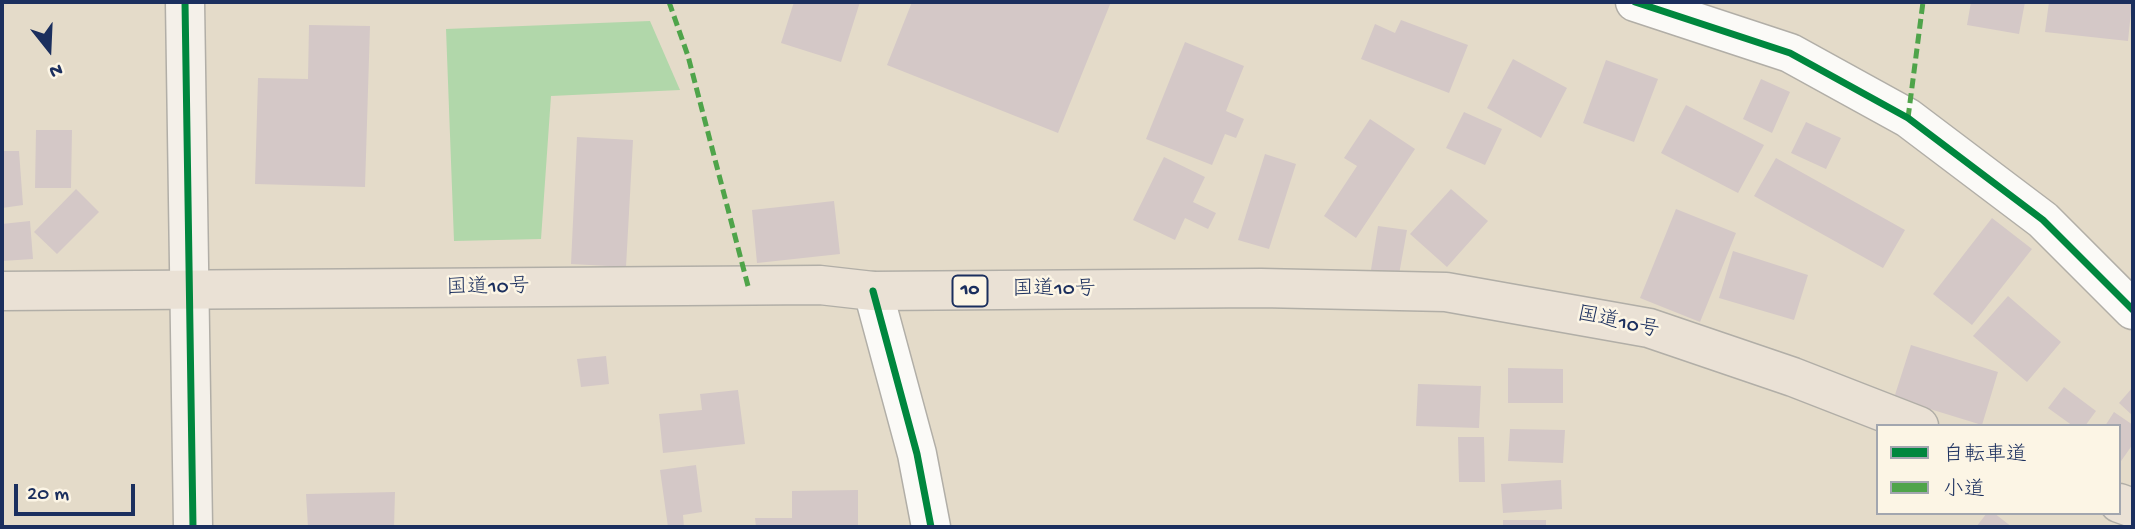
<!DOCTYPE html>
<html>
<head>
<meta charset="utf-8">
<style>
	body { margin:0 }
	#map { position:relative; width:2135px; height:529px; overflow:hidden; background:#e4dbc9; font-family:"Gochi Hand","Klee One",sans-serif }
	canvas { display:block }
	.frame { position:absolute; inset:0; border:4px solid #1b2f5e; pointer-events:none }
	.legend { position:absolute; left:1876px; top:424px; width:245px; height:91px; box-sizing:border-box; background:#fcf5e5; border:2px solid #a2a6af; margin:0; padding:9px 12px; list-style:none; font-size:21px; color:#1b2f5e }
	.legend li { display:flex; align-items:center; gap:14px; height:35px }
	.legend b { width:35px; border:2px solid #a2a6af }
	.north { position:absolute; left:14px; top:14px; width:70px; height:70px; -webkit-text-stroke:5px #fcf5e5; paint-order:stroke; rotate:162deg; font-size:19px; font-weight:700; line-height:28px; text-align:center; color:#1b2f5e }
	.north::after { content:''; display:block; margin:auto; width:24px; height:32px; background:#1b2f5e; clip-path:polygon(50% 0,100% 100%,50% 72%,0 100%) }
	.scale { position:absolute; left:14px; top:484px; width:121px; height:32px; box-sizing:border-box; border:4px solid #1b2f5e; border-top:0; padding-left:9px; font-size:21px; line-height:24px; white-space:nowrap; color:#1b2f5e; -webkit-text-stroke:5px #fcf5e5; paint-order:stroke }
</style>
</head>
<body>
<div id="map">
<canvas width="2135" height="529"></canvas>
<div class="frame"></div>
<ul class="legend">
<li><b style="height:9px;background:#00873e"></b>自転車道</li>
<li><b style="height:9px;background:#4fa44a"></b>小道</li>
</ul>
<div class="north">N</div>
<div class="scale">20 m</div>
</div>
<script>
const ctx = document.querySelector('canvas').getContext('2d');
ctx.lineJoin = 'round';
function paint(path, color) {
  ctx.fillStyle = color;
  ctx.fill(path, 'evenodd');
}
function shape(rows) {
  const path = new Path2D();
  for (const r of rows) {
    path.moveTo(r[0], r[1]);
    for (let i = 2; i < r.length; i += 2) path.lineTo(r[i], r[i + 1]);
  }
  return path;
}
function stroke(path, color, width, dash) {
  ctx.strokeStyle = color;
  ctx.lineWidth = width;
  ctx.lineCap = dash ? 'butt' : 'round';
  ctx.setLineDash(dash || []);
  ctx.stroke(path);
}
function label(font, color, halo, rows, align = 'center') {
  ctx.font = font + ' "Gochi Hand","Klee One",sans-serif';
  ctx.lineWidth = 5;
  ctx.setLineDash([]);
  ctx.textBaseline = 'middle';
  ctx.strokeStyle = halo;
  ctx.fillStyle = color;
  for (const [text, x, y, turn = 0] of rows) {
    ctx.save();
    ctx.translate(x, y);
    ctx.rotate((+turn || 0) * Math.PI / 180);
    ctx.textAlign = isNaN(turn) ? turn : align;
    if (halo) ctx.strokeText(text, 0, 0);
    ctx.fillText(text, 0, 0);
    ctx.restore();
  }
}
paint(shape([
	[650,21,680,90,551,96,541,239,454,241,446,29]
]), '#b1d7aa');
paint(shape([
	[794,2,860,2,841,62,781,43],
	[912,2,1111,2,1058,133,887,65],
	[1971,2,2025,2,2019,34,1967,25],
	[2049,2,2132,2,2128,41,2045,32],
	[1401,20,1468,45,1449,93,1361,59,1375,24,1395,33],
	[309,25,370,26,365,187,255,184,258,78,308,79],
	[1185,42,1244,66,1226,111,1244,119,1236,138,1225,134,1212,165,1146,139],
	[1513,59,1567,88,1541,138,1487,108],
	[1606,60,1658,79,1634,142,1583,123],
	[1761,79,1790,92,1772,133,1743,119],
	[1686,105,1764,145,1738,193,1661,153],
	[1464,112,1502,129,1485,165,1446,148],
	[1370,119,1415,149,1356,238,1324,216,1357,166,1344,158],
	[1806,122,1841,138,1826,169,1791,153],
	[36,130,72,130,71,188,35,188],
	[577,137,633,140,626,267,571,264],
	[2,151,19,151,23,205,2,208],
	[1265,154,1296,164,1269,249,1238,240],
	[1164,157,1205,177,1193,202,1216,213,1208,229,1185,218,1175,240,1133,220],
	[1776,158,1905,230,1883,268,1754,196],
	[76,189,99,212,57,254,34,232],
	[1451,189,1488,221,1447,267,1410,234],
	[834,201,840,254,757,263,752,210],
	[1676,209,1736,233,1700,322,1640,298],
	[1992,218,2032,249,1972,325,1933,294],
	[30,221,33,259,2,261,2,224],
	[1378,226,1407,230,1398,280,1370,276],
	[1733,251,1808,275,1794,320,1719,298],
	[2008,296,2061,342,2027,382,1973,336],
	[1911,345,1998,372,1982,425,1894,398],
	[606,356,609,384,581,387,577,359],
	[1508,368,1563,369,1563,403,1508,403],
	[1418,384,1481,386,1479,428,1416,426],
	[2064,387,2096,411,2085,426,2073,426,2048,408],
	[2133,387,2133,416,2119,403],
	[738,390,745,444,663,453,659,414,702,410,700,394],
	[2114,412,2133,425,2133,444,2119,464,2119,426,2105,426],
	[1510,429,1565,430,1563,463,1508,461],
	[1458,437,1484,437,1485,482,1459,482],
	[696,465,702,512,683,515,684,527,668,527,660,470],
	[1561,480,1562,509,1503,513,1501,484],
	[858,490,858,527,756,527,755,518,792,518,792,491],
	[395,492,394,527,308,527,306,494],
	[1987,513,1994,513,2012,527,1976,527],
	[1503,520,1546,520,1546,527,1503,527]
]), '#d4c8c7');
const street = shape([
	[1635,2,1790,53,1908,118,2043,220,2133,310],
	[873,291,917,454,931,527]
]);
const secondary = shape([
	[185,2,193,527]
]);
const highway = shape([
	[2,291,820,285,873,291,1261,288,1446,292,1649,328,1793,377,1919,426],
	[2119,503,2133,508]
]);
stroke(street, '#b1aea7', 41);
stroke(secondary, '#b1aea7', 41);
stroke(highway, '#b1aea7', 41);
stroke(street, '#fbfaf7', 38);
stroke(secondary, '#f4f0e9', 38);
stroke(highway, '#eae1d5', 38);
stroke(shape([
	[669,2,688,56,748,286],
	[1908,118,1923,2]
]), '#4fa44a', 5, [10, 5]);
stroke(shape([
	[185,2,193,527],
	[1635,2,1790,53,1908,118,2043,220,2133,310],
	[873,291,917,454,931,527]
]), '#00873e', 7);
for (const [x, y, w] of [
	[970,291,35]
]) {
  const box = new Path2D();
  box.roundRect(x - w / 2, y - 15.5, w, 31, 5);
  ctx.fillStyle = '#fcf5e5';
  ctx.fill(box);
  stroke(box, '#1b2f5e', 2);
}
label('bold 19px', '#1b2f5e', null, [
	["10",970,291]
]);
label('21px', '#1b2f5e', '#fcf5e5', [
	["国道10号",488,289,-1],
	["国道10号",1054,291],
	["国道10号",1618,324,12]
]);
</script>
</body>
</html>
